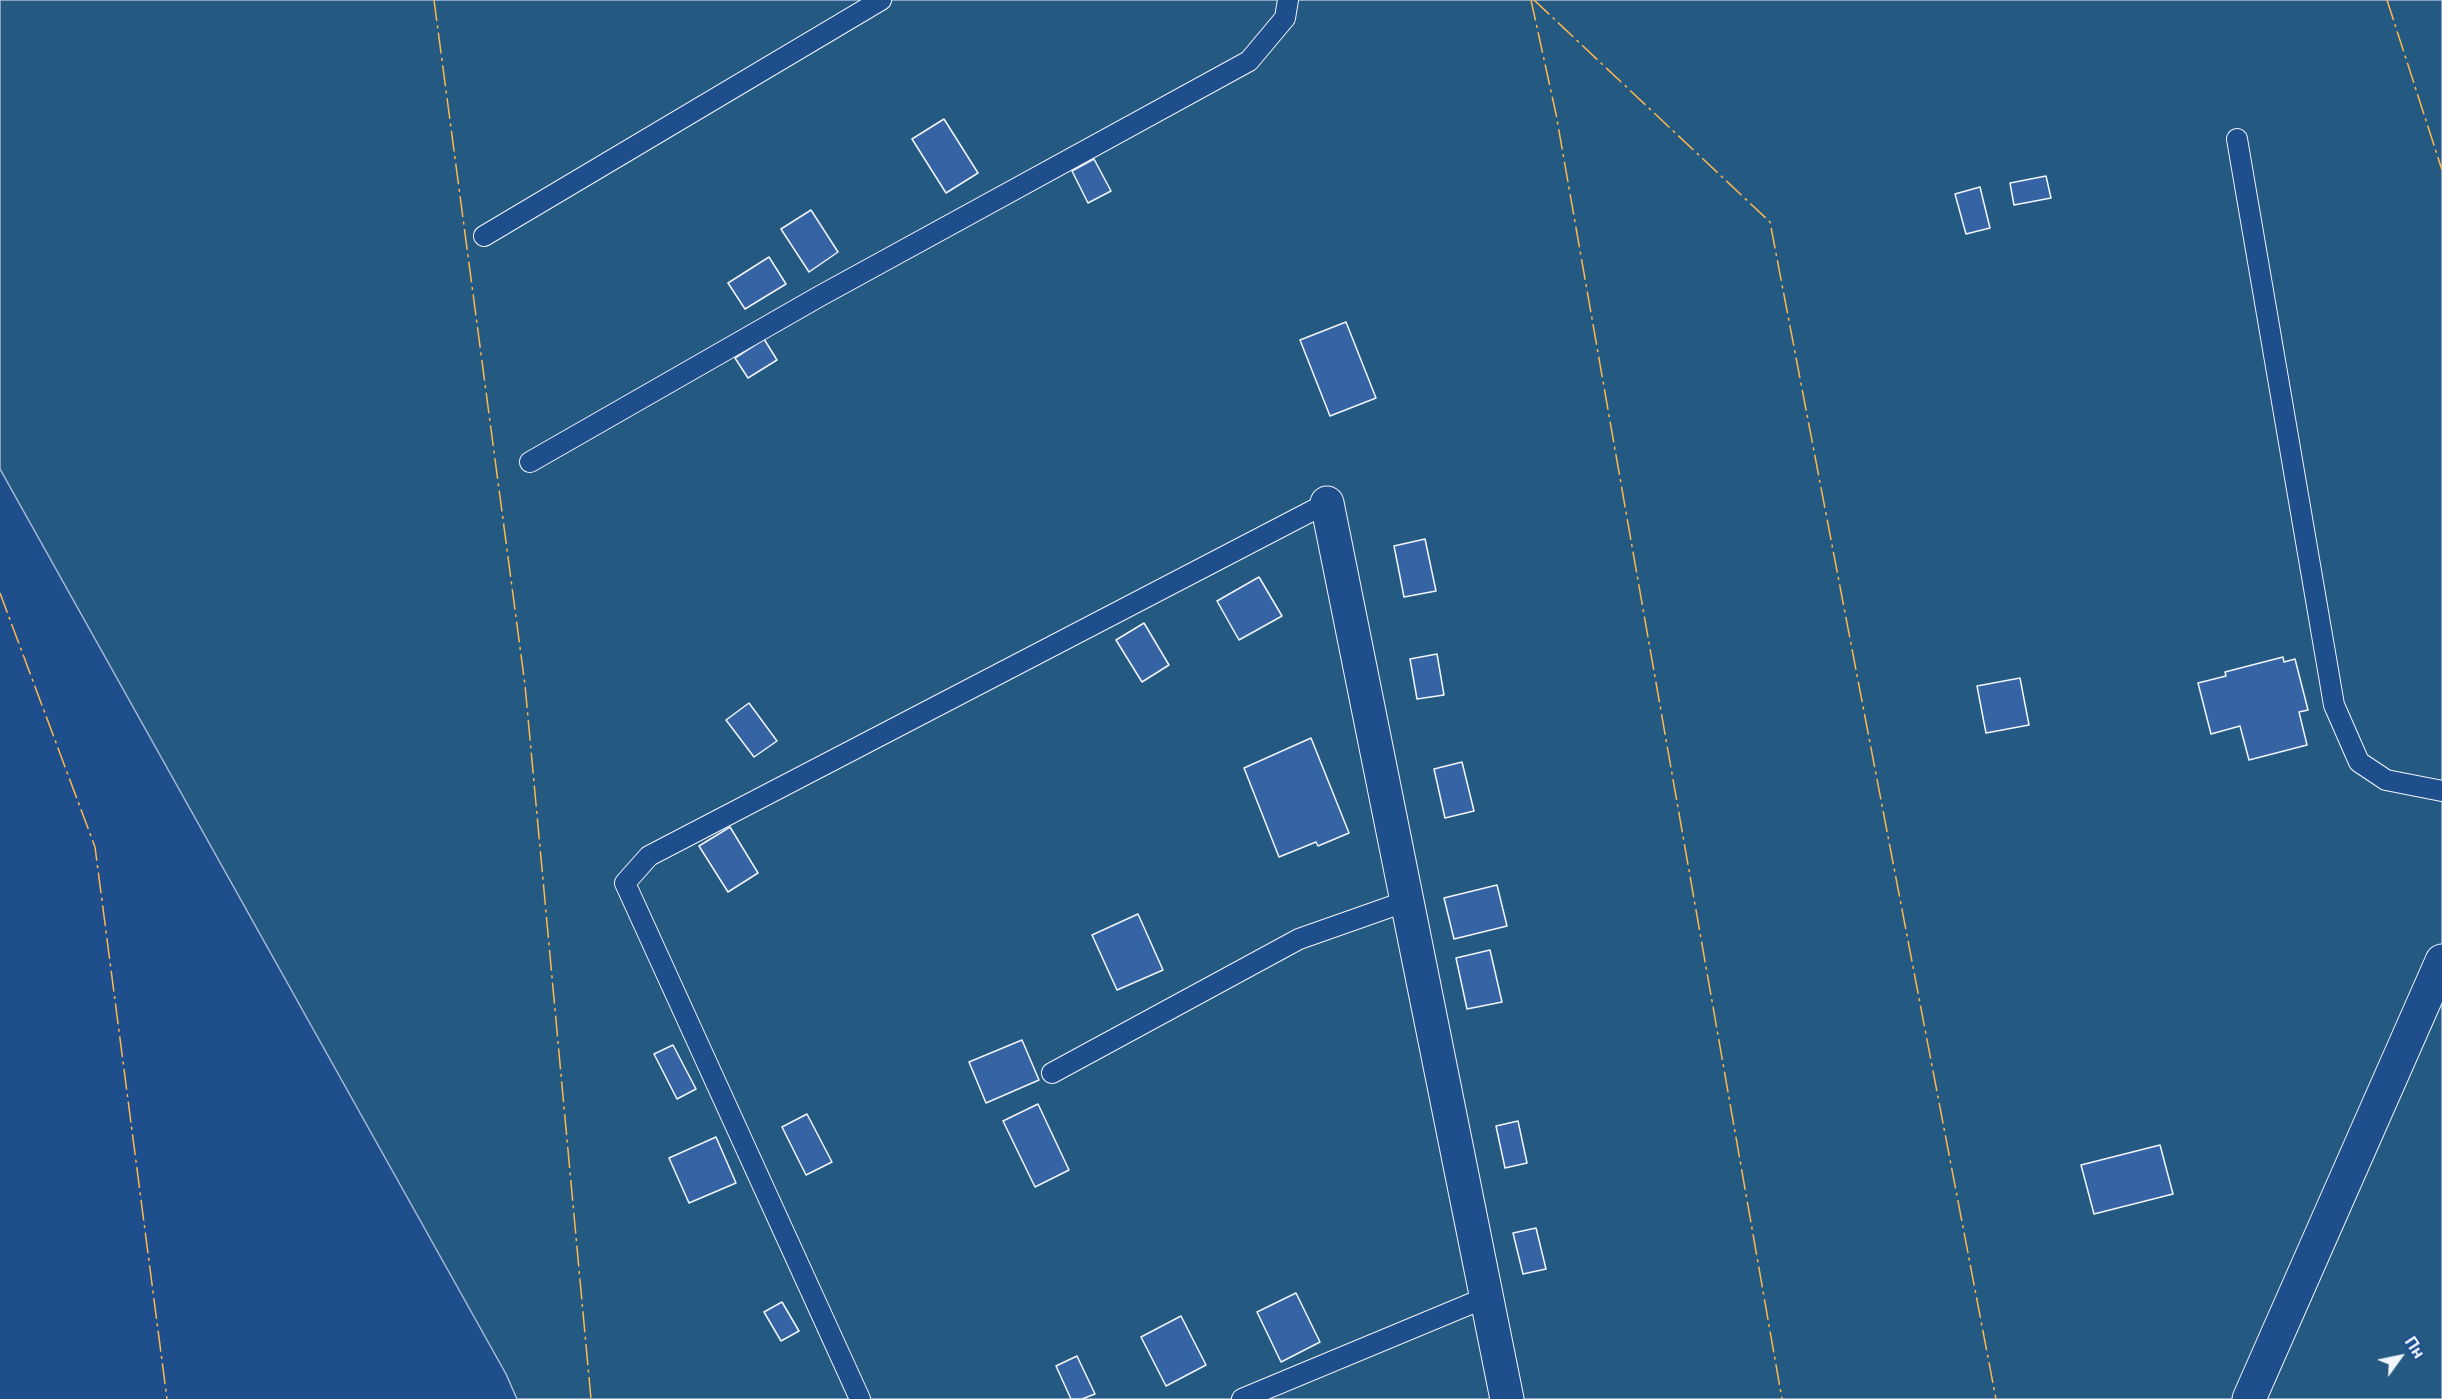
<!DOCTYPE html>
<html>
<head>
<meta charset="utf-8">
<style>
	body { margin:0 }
	#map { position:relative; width:2442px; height:1399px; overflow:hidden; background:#1f4e8c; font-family:"Noto Sans",sans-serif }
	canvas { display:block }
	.north { position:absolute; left:2370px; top:1327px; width:60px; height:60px; -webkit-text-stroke:4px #1f4e8c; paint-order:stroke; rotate:57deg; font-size:16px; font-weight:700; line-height:24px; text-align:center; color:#f2f6ff }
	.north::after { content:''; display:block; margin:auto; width:21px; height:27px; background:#f2f6ff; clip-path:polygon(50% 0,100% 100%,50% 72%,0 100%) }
</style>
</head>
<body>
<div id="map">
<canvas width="2442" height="1399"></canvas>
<div class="north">Пн</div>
</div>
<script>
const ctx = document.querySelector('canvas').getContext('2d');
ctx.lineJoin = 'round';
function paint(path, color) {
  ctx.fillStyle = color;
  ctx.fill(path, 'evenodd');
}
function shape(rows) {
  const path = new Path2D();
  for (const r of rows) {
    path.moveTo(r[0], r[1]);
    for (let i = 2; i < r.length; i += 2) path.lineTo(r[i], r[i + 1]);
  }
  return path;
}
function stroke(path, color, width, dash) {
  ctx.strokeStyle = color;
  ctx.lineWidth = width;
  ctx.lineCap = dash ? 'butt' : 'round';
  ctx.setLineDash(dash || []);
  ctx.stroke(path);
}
const green = shape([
	[0,0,2442,0,2442,1399,517,1399,506,1374,0,469,0,0]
]);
paint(green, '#245a82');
stroke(green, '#a8bbd7', 1.5);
const building = shape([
	[944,119,978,173,946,193,912,139,944,119],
	[1094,159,1111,191,1088,203,1072,171,1094,159],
	[2046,176,2051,198,2014,205,2010,183,2046,176],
	[1980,187,1990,228,1966,234,1955,194,1980,187],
	[811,210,838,252,809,272,781,229,811,210],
	[769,257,786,284,745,309,728,283,769,257],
	[1346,322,1376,398,1330,416,1300,340,1346,322],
	[764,339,777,360,748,378,735,358,764,339],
	[1425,539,1436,591,1404,597,1394,546,1425,539],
	[1259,577,1282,616,1239,640,1217,601,1259,577],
	[1144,623,1169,665,1142,682,1116,640,1144,623],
	[1437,654,1444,695,1417,699,1410,659,1437,654],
	[2283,657,2284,662,2295,659,2308,710,2299,712,2307,745,2249,760,2240,726,2211,734,2198,683,2226,676,2225,672,2283,657],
	[2020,678,2029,725,1986,733,1977,686,2020,678],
	[749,703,777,741,754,757,726,720,749,703],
	[1311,738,1349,833,1318,846,1316,842,1279,857,1244,768,1311,738],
	[1462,762,1474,811,1445,818,1434,769,1462,762],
	[730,827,758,873,728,892,699,846,730,827],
	[1497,885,1507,926,1454,939,1444,898,1497,885],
	[1138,914,1163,970,1117,990,1092,935,1138,914],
	[1490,950,1502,1002,1467,1009,1456,958,1490,950],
	[1022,1040,1039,1080,986,1103,969,1062,1022,1040],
	[673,1045,696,1089,677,1099,654,1054,673,1045],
	[1038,1104,1069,1170,1035,1187,1003,1121,1038,1104],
	[807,1114,832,1162,806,1175,782,1127,807,1114],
	[1518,1121,1527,1163,1505,1168,1496,1126,1518,1121],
	[716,1137,736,1183,689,1203,669,1158,716,1137],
	[2160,1145,2173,1194,2094,1214,2081,1165,2160,1145],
	[1536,1228,1546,1269,1523,1274,1513,1233,1536,1228],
	[1296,1293,1320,1342,1281,1362,1257,1312,1296,1293],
	[782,1302,799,1331,781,1341,764,1312,782,1302],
	[1181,1316,1206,1365,1166,1386,1141,1337,1181,1316],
	[1077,1356,1095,1394,1082,1399,1071,1399,1056,1366,1077,1356]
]);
paint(building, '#3563a3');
stroke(building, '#f2f6ff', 1.5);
const service = shape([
	[2237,139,2334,705,2359,762,2386,780,2442,791],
	[484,236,881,0],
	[530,462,820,296,1249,61,1285,18,1288,0],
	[1052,1073,1299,939,1407,901],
	[860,1399,625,883,649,856,1327,503],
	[1242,1399,1487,1297]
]);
const minor = shape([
	[1327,503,1507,1399]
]);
const tertiary = shape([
	[2249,1399,2442,961]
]);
stroke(service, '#f2f6ff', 22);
stroke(minor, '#f2f6ff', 35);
stroke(tertiary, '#f2f6ff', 35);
stroke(service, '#1f4e8c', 20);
stroke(minor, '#1f4e8c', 33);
stroke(tertiary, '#1f4e8c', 33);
stroke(shape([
	[434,0,525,685,591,1399],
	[1531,0,1556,114,1782,1399],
	[1534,0,1770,222,1996,1399],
	[2387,0,2442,170],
	[0,593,95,847,167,1399]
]), '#ffb74d', 1.5, [21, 4.5, 3, 4.5]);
</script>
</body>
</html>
